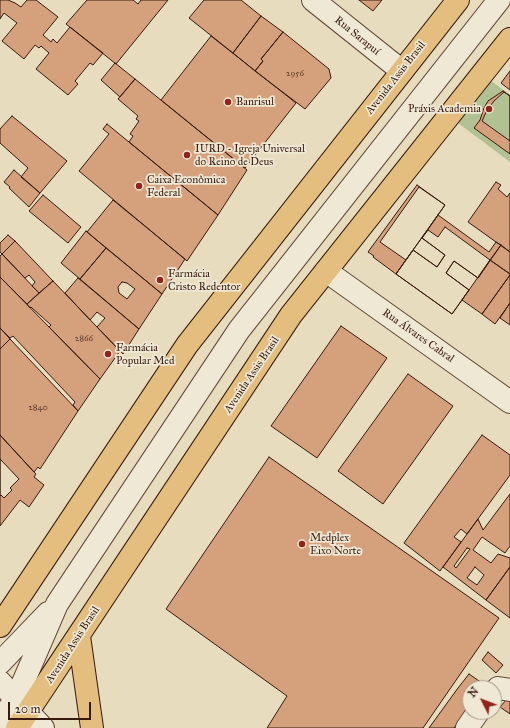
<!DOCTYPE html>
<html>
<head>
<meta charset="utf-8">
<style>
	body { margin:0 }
	#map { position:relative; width:510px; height:728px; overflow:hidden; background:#e7dcbe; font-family:"IM FELL Great Primer",serif }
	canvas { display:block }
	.north { position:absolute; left:462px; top:680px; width:40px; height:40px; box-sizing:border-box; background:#efe8d5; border:1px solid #a59685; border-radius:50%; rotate:312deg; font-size:11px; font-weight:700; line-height:16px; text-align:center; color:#371a0e }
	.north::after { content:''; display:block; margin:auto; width:14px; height:18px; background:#8f2418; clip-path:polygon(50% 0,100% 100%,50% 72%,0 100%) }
	.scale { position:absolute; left:8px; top:702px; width:83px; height:18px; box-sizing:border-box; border:2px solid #371a0e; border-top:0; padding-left:5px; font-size:12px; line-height:14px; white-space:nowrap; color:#371a0e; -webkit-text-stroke:3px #efe8d5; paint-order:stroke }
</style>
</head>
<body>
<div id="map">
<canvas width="510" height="728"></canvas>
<div class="north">N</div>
<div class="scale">20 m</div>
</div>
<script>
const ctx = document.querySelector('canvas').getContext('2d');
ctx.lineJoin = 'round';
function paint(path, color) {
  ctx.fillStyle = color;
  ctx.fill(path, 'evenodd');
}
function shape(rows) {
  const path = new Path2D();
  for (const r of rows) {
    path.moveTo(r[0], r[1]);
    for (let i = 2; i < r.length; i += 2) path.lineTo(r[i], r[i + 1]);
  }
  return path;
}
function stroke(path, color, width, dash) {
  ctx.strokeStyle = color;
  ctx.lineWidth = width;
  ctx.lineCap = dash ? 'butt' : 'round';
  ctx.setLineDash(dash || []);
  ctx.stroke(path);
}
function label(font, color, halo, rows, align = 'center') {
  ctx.font = font + ' "IM FELL Great Primer",serif';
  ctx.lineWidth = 3.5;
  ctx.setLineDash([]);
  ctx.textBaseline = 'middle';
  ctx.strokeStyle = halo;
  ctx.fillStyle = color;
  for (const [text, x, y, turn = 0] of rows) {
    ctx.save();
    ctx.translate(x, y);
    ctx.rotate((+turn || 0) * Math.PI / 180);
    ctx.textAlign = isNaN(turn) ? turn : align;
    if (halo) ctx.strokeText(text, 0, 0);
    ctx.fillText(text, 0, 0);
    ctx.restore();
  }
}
paint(shape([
	[490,80,510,95,510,162,458,123]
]), '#b2c194');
const building = shape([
	[0,0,8,0,15,3,21,7,27,0,36,0,58,17,43,35,51,42,53,39,57,43,70,27,103,53,93,65,90,63,75,81,78,84,68,95,36,69,49,53,41,46,39,48,35,45,24,59,2,41,17,23,4,13,0,19,0,0],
	[87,0,133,0,138,4,141,0,168,0,116,64,66,24,87,0],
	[204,0,241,0,261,16,233,53,189,18,204,0],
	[359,0,382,0,373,11,359,0],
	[261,16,283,32,261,59,263,61,255,71,233,53,261,16],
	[283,32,329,69,331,78,305,109,255,71,263,61,261,59,283,32],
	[211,36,296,103,245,168,161,100,211,36],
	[115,63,135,79,120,97,101,80,115,63],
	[510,71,510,90,501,83,510,71],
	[135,79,247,170,218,215,129,142,133,136,130,134,139,121,136,119,138,116,118,99,135,79],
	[503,91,510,96,510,154,474,128,480,120,484,108,488,101,503,91],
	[504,92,510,96,510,141,482,121,487,110,494,101,504,92],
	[12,116,67,161,40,193,21,177,28,168,0,143,0,129,12,116],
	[107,124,218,215,187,261,79,171,109,134,103,129,107,124],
	[14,170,40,193,29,207,9,188,10,187,4,182,14,170],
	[496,182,501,185,498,189,507,197,510,193,510,252,468,222,496,182],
	[417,185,445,205,396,274,373,257,374,256,368,252,417,185],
	[419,187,445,205,406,260,380,242,419,187],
	[43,195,81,227,68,243,29,211,43,195],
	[113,200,185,259,162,294,87,232,113,200],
	[438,215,489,252,496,242,501,245,478,278,454,261,446,273,469,290,452,314,396,274,413,250,437,267,445,255,422,238,438,215],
	[445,227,490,260,478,278,454,261,446,273,469,290,452,314,396,274,413,250,437,267,445,255,422,238,428,230,438,237,445,227],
	[86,231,106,248,80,279,61,263,86,231],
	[8,235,15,241,2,254,0,252,0,243,8,235],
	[15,241,53,281,39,293,32,286,35,282,29,275,25,278,2,254,15,241],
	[501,245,510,252,510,274,490,260,501,245],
	[106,248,162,294,139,329,80,279,106,248],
	[122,282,127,283,135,289,127,299,119,293,118,287,122,282],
	[2,254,39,293,27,304,0,277,0,256,2,254],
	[490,260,510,274,510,275,482,314,462,300,490,260],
	[510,275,510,303,495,324,482,314,510,275],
	[0,277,100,379,78,411,73,405,75,402,13,336,10,338,0,328,0,277],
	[78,278,139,329,123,354,97,327,105,318,97,312,90,320,65,293,78,278],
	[53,281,120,351,100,379,49,327,51,325,31,307,30,308,27,304,53,281],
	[510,303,510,325,500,318,510,303],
	[341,326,387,358,317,458,271,426,341,326],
	[0,328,10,339,0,349,0,328],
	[10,339,78,411,40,469,38,467,34,472,0,435,0,349,10,339],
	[408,374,453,406,383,504,338,471,408,374],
	[0,435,34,472,36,474,34,477,44,485,29,507,20,500,0,526,0,435],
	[482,435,510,455,510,475,467,534,461,529,454,537,461,542,440,571,404,543,482,435],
	[269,457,499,618,423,728,267,728,287,696,166,609,269,457],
	[0,459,19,479,10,488,12,490,4,498,1,495,0,496,0,459],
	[510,494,510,546,505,553,482,537,473,550,491,563,498,554,510,558,510,567,486,600,443,567,478,519,483,530,510,494],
	[467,548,470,549,456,568,454,566,467,548],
	[475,567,484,575,477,585,467,578,475,567],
	[510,567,510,618,486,600,510,567],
	[488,652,503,665,496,673,482,660,488,652],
	[469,674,485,685,483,688,470,688,470,705,454,728,429,728,458,688,469,674],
	[507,699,510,701,510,714,500,707,507,699]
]);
paint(building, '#d5a07c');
stroke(building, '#371a0e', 1);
const minor = shape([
	[313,0,402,71],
	[326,271,510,402],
	[0,663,48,613],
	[0,682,43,728],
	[494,692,498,688,510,690],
	[0,721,16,699,57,604,239,330,499,0],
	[467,728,478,712]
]);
const major = shape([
	[0,626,187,345,458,0],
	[79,636,92,728],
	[17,728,291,315,510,39]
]);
stroke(minor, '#634a3a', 24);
stroke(major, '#371a0e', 24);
stroke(minor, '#efe8d5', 22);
stroke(major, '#e4be7f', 22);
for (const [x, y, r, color] of [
	[228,102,4,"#8f2418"],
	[489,109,4,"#8f2418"],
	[187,155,4,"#8f2418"],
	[139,186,4,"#8f2418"],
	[160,280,4,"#8f2418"],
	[108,354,4,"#8f2418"],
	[302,544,4,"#8f2418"]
]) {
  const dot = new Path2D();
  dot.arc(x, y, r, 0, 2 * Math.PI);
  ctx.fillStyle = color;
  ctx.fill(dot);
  stroke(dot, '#efe8d5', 1.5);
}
label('9px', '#5e3c2a', null, [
	["2956",295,74],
	["2866",84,339],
	["2840",38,408]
]);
label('11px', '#371a0e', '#efe8d5', [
	["Rua Sarapuí",357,36,39],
	["Avenida Assis Brasil",396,78,-52],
	["Rua Álvares Cabral",418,336,35],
	["Avenida Assis Brasil",252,375,-56],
	["Avenida Assis Brasil",73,645,-57]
]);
label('11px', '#371a0e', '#efe8d5', [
	["Banrisul",236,102],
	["Práxis Academia",481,109,"right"],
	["IURD - Igreja Universal",195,149],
	["do Reino de Deus",195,162],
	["Caixa Econômica",147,180],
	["Federal",147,193],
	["Farmácia",168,274],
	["Cristo Redentor",168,287],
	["Farmácia",116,348],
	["Popular Med",116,361],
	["Medplex",310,538],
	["Eixo Norte",310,551]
], 'left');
</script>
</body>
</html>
